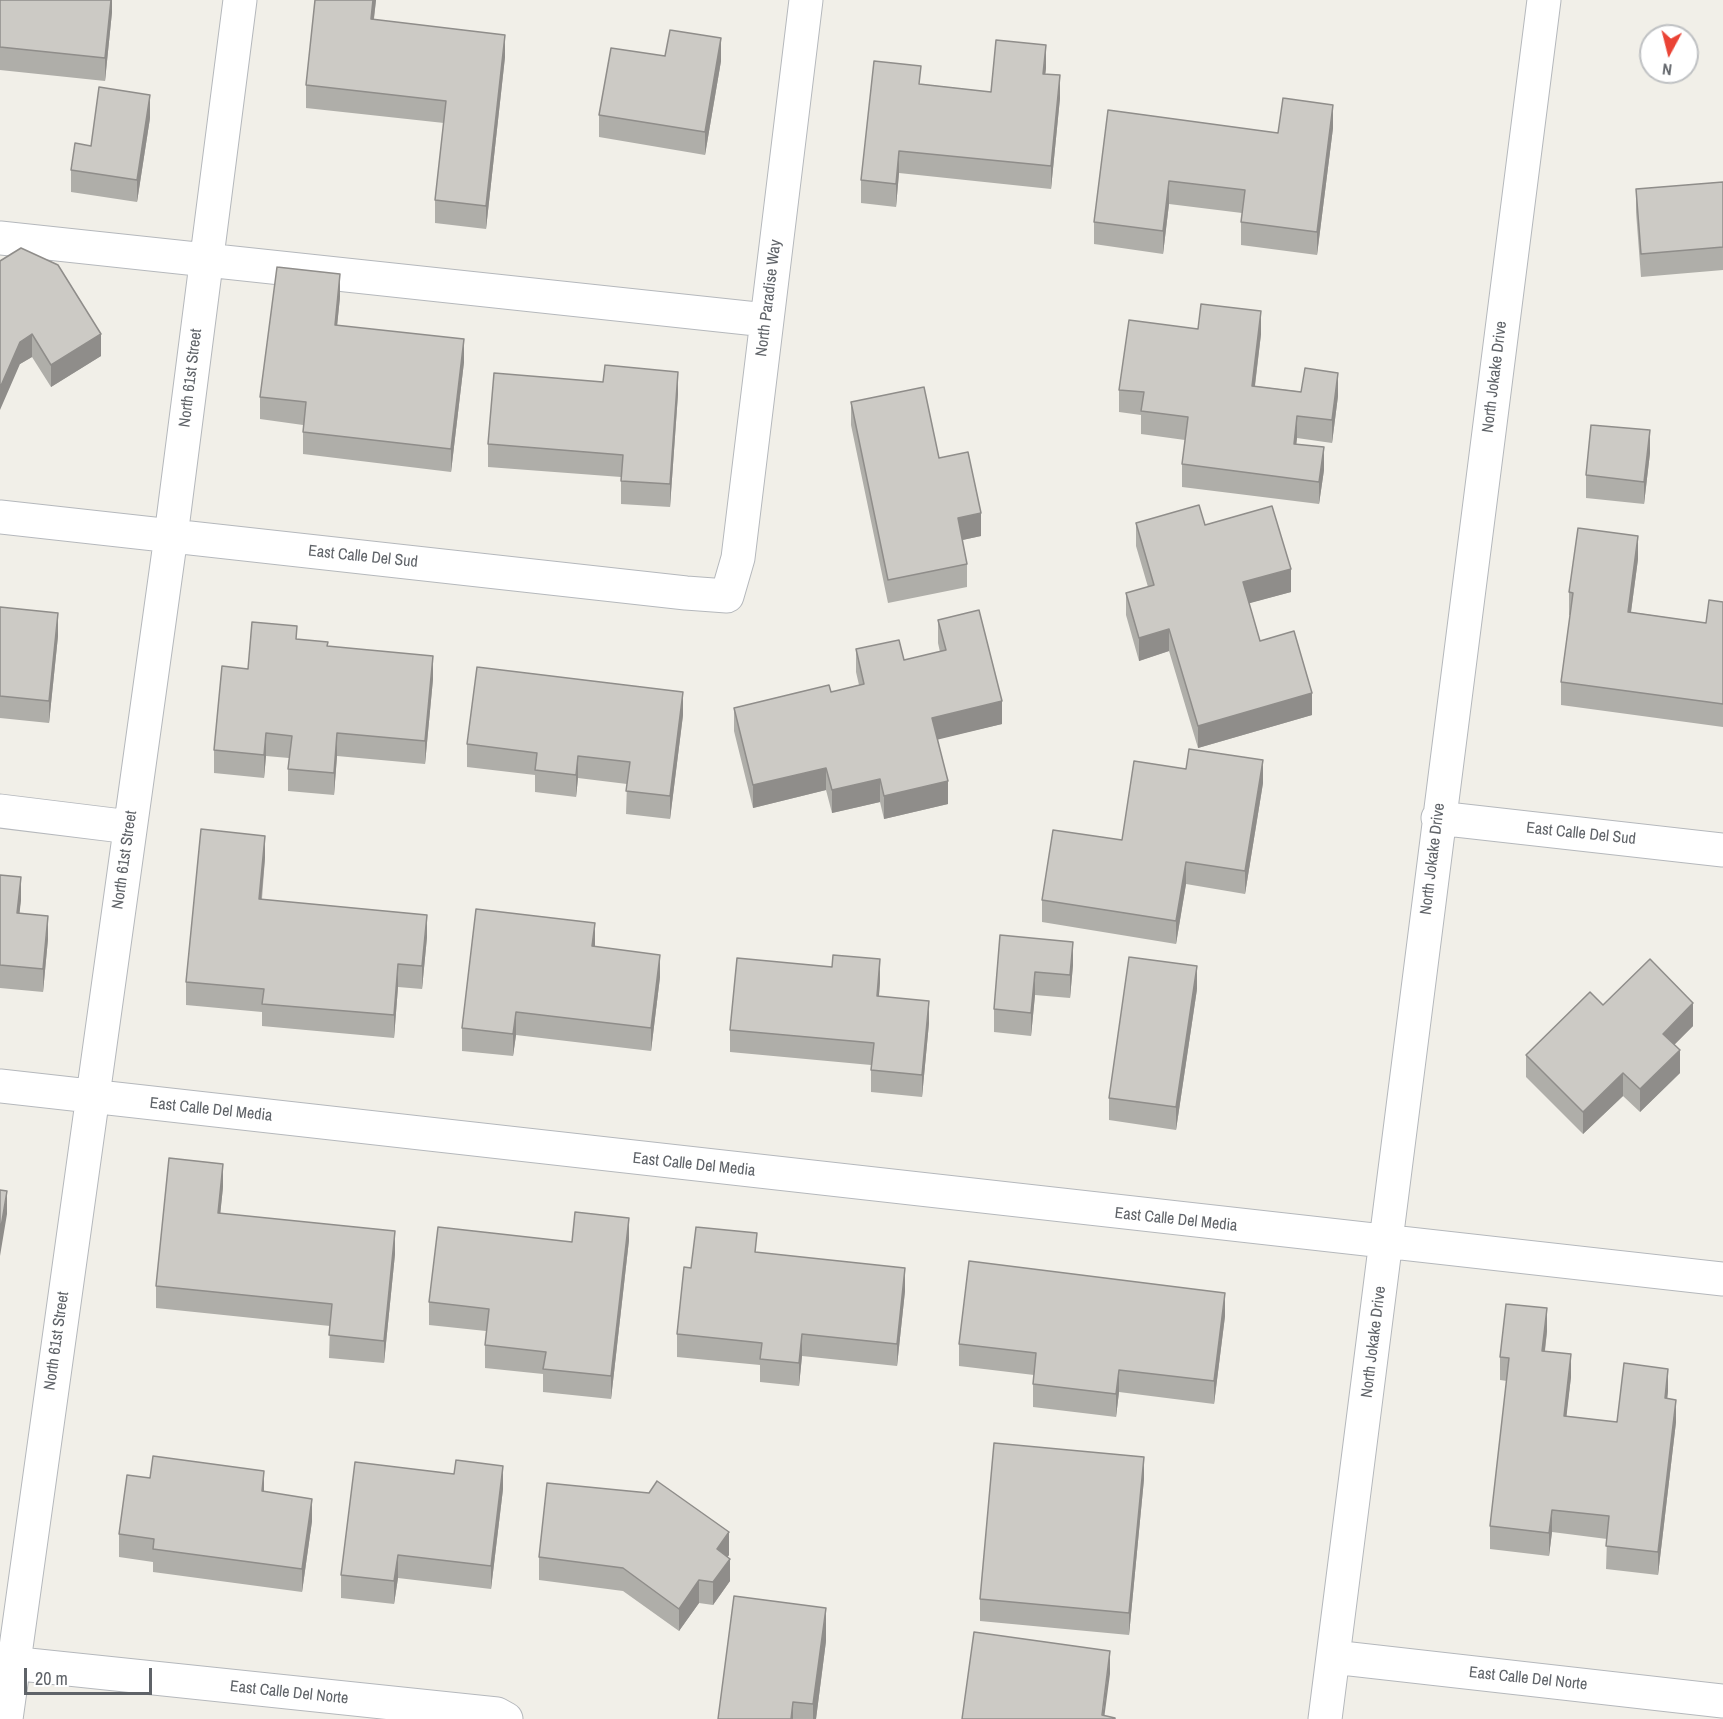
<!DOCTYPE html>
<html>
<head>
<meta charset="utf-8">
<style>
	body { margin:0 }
	#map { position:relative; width:1723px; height:1719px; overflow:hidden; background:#f1efe8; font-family:"Archivo Narrow",sans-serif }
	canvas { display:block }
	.north { position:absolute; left:1639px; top:24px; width:60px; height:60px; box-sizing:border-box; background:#fff; border:2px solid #bfc1c3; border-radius:50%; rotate:187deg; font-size:16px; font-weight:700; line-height:24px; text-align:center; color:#5f6368 }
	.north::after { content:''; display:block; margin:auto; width:21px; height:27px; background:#ea4335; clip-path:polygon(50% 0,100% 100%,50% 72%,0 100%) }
	.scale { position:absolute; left:24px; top:1668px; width:128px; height:27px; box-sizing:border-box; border:3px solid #5f6368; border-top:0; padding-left:8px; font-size:18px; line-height:21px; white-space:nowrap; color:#5f6368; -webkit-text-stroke:4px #fff; paint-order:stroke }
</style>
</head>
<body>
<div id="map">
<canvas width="1723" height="1719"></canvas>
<div class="north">N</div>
<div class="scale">20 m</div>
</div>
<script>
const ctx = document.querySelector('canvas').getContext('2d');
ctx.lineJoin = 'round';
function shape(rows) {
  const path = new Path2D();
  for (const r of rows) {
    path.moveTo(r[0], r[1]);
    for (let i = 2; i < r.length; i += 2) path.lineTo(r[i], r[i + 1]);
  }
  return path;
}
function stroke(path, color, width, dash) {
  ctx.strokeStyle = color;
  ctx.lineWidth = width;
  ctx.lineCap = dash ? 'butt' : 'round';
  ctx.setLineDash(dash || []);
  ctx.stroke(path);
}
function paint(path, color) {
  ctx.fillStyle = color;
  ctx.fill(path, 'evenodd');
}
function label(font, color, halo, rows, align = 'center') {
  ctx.font = font + ' "Archivo Narrow",sans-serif';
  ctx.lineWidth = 4.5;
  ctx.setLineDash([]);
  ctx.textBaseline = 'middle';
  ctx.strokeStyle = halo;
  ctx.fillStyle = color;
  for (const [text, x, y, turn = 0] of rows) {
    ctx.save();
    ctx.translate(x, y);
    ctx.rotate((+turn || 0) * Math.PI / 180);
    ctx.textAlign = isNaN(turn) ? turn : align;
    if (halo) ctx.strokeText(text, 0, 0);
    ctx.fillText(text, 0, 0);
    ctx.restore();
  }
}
const minor = shape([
	[0,238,766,320],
	[0,517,686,593,727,596,738,558,806,0],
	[0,811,130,827],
	[1438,818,1723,850],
	[0,1086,1723,1279],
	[1333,1657,1723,1701],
	[0,1662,497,1714,506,1719],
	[6,1719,171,536,240,0],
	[1325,1719,1544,0]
]);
stroke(minor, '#b5b8bc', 35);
stroke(minor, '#fff', 33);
paint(shape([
	[0,0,112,0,112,12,105,81,0,70],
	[315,0,376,0,374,19,505,57,486,229,435,223,435,200,444,123,306,108,306,85],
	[665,56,721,61,705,155,599,137,599,115],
	[1046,68,1045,74,1060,98,1051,189,899,173,896,207,861,203,861,180,921,84,991,92],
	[1108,110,1278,133,1333,128,1317,255,1241,245,1241,222,1242,213,1169,204,1163,254,1094,244,1094,222],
	[150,118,137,202,71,192,71,170],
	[1723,182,1723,270,1641,277,1636,212,1636,189],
	[0,261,101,356,51,387,32,357,20,364],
	[340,297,337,325,464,362,451,472,303,454,303,425,260,419,260,397],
	[1198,329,1261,334,1255,386,1338,396,1332,443,1297,438,1296,444,1324,470,1319,504,1182,487,1182,464,1185,440,1141,434,1141,415,1119,412,1119,390],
	[678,394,670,507,621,504,621,477,488,467,488,444],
	[851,402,939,458,981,536,962,540,967,564,967,587,888,603,851,425],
	[1650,453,1644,504,1586,498,1586,475],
	[1136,523,1205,525,1291,592,1249,603,1260,641,1312,715,1198,748,1169,651,1139,661,1126,615,1126,593,1148,587,1136,546],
	[1638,559,1631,612,1706,623,1723,602,1723,727,1561,705,1561,682,1570,615,1569,615,1569,592],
	[0,607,58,636,49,723,0,718],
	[938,620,1002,724,937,739,948,804,884,819,880,802,832,813,826,790,753,808,734,731,734,708,831,692,859,685,856,672,856,649,904,660,940,652,938,643],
	[297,639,328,646,433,679,425,764,337,756,334,795,288,791,288,769,289,758,266,756,264,778,214,773,214,750,248,669],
	[683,715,670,819,626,814,627,784,578,778,576,797,535,792,535,775,467,767,467,744],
	[1263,783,1245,894,1186,884,1176,944,1042,922,1042,900,1122,840],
	[265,858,262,899,427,937,422,989,398,987,394,1038,262,1026,262,1012,186,1005,186,982],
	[0,875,21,900,19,913,48,939,43,992,0,988],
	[1000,935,1073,965,1070,998,1035,995,1031,1036,994,1032,994,1009],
	[594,947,660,977,651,1051,516,1035,513,1056,462,1051,462,1028],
	[880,982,879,996,929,1023,922,1097,871,1092,871,1065,730,1052,730,1030],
	[1197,989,1176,1130,1109,1120,1109,1098],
	[1603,1005,1693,1026,1674,1045,1680,1073,1640,1112,1623,1096,1583,1134,1526,1077,1526,1055],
	[223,1187,220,1214,395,1254,384,1363,329,1358,330,1326,156,1308,156,1286],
	[629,1240,611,1399,543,1392,543,1374,485,1368,485,1345,486,1331,429,1325,429,1302,572,1242],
	[757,1252,905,1291,897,1366,802,1356,799,1386,760,1382,760,1365,677,1357,677,1334,691,1268],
	[1225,1316,1214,1404,1119,1392,1116,1417,1033,1407,1033,1384,1034,1375,959,1366,959,1344],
	[1547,1331,1545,1351,1571,1377,1566,1416,1617,1422,1668,1391,1667,1398,1676,1422,1658,1575,1606,1569,1607,1539,1552,1532,1549,1556,1490,1549,1490,1526,1507,1381,1500,1380,1500,1357],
	[150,1478,264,1491,312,1521,302,1592,153,1572,153,1562,119,1557,119,1534],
	[1144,1479,1129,1635,980,1621,980,1599],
	[503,1489,491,1589,398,1578,394,1604,341,1598,341,1575],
	[729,1555,727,1557,730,1581,713,1605,699,1603,679,1631,623,1591,539,1580,539,1557],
	[826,1641,816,1719,718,1719]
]), '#afaea9');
paint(shape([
	[111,0,112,0,112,12,105,81,105,58],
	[373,0,376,0,371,42,371,19],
	[505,35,505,57,486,229,486,206],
	[721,38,721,61,705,155,705,132],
	[1046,45,1046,68,1043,96,1043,74],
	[1060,75,1060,98,1051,189,1051,166],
	[150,95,150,118,137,202,137,180],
	[1333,105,1333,128,1317,255,1317,232],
	[899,151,899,173,896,207,896,184],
	[1169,181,1169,204,1163,254,1163,231],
	[340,274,340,297,335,347,335,325],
	[1261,311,1261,334,1252,409,1252,386],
	[32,334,32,357,20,364,0,410,0,388,20,342],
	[101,334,101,356,51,387,51,365],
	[464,339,464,362,451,472,451,449],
	[678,372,678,394,670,507,670,484],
	[1338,373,1338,396,1332,443,1332,420],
	[1297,416,1297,438,1294,466,1294,444],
	[1650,430,1650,453,1644,504,1644,482],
	[1324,447,1324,470,1319,504,1319,482],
	[981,513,981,536,958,541,958,518],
	[1638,536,1638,559,1628,634,1628,612],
	[1291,569,1291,592,1243,605,1243,582],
	[58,613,58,636,49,723,49,701],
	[1169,629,1169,651,1139,661,1139,638],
	[433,656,433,679,425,764,425,741],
	[683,692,683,715,670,819,670,796],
	[1312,693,1312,715,1198,748,1198,726],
	[1002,701,1002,724,932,741,932,718],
	[266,733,266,756,264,778,264,755],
	[337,733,337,756,334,795,334,773],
	[578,756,578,778,576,797,576,775],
	[1263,760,1263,783,1245,894,1245,871],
	[826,768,826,790,753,808,753,785],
	[880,779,880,802,832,813,832,790],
	[948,781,948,804,884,819,884,796],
	[265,836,265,858,259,922,259,899],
	[1186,862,1186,884,1176,944,1176,921],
	[21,877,21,900,17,936,17,913],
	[427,915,427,937,422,989,422,966],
	[48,916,48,939,43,992,43,969],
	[595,923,595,946,592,969,592,946],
	[1073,942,1073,965,1070,998,1070,975],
	[660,955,660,977,651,1051,651,1028],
	[880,959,880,982,877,1018,877,996],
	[398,964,398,987,394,1038,394,1015],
	[1197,966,1197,989,1176,1130,1176,1107],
	[1035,972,1035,995,1031,1036,1031,1013],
	[929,1001,929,1023,922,1097,922,1075],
	[1693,1003,1693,1026,1663,1056,1663,1034],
	[516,1012,516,1035,513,1056,513,1034],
	[1680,1050,1680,1073,1640,1112,1640,1089],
	[1623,1073,1623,1096,1583,1134,1583,1112],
	[223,1164,223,1187,218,1236,218,1213],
	[7,1191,7,1214,0,1256,0,1233],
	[629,1218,629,1240,611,1399,611,1376],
	[395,1231,395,1254,384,1363,384,1341],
	[905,1268,905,1291,897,1366,897,1344],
	[1225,1293,1225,1316,1214,1404,1214,1381],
	[1547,1308,1547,1331,1542,1374,1542,1351],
	[802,1334,802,1356,799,1386,799,1363],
	[1571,1354,1571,1377,1564,1438,1564,1416],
	[1668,1369,1668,1391,1665,1421,1665,1398],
	[1119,1370,1119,1392,1116,1417,1116,1394],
	[1676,1400,1676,1422,1658,1575,1658,1552],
	[1144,1457,1144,1479,1129,1635,1129,1613],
	[503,1466,503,1489,491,1589,491,1566],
	[264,1471,264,1494,262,1491],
	[312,1499,312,1521,302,1592,302,1569],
	[1552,1510,1552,1532,1549,1556,1549,1533],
	[729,1532,729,1555,717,1572,717,1549],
	[398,1555,398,1578,394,1604,394,1581],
	[730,1559,730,1581,713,1605,713,1582],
	[699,1580,699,1603,679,1631,679,1609],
	[826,1608,826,1641,816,1719,813,1719,813,1704],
	[1110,1651,1110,1674,1104,1719,1102,1719],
	[793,1702,793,1719,791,1719]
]), '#8f8d8a');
const building = shape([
	[0,0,111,0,105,58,0,47,0,0],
	[315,0,373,0,371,19,505,35,486,206,435,200,446,101,306,85,315,0],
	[670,30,721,38,705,132,599,115,611,48,665,56,670,30],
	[996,40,1046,45,1043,74,1060,75,1051,166,899,151,896,184,861,180,874,61,921,66,919,84,991,92,996,40],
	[99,87,150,95,137,180,71,170,75,143,91,146,99,87],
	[1283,98,1333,105,1317,232,1241,222,1245,190,1169,181,1163,231,1094,222,1108,110,1278,133,1283,98],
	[1723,182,1723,247,1641,254,1636,189,1723,182],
	[21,248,58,265,101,334,51,365,32,334,20,342,0,388,0,261,21,248],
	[277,267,340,274,335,325,464,339,451,449,303,432,306,402,260,397,277,267],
	[1201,304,1261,311,1252,386,1301,392,1305,368,1338,373,1332,420,1297,416,1294,444,1324,447,1319,482,1182,464,1188,417,1141,411,1144,392,1119,390,1129,320,1198,329,1201,304],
	[605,365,678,372,670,484,621,481,623,455,488,444,494,373,603,382,605,365],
	[924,387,939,458,968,452,981,513,958,518,967,564,888,580,851,402,924,387],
	[1591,425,1650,430,1644,482,1586,475,1591,425],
	[1199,505,1205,525,1272,506,1291,569,1243,582,1260,641,1294,631,1312,693,1198,726,1169,629,1139,638,1126,593,1154,585,1136,523,1199,505],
	[1578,528,1638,536,1628,612,1706,623,1709,600,1723,602,1723,704,1561,682,1573,593,1569,592,1578,528],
	[0,607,58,613,49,701,0,696,0,607],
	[979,610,1002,701,932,718,948,781,884,796,880,779,832,790,826,768,753,785,734,708,829,685,831,692,864,684,856,649,899,640,904,660,946,650,938,620,979,610],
	[252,622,297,626,296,639,328,642,327,646,433,656,425,741,337,733,334,773,288,769,292,736,266,733,264,755,214,750,222,666,248,669,252,622],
	[477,667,683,692,670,796,626,791,630,762,578,756,576,775,535,770,537,753,467,744,477,667],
	[1189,749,1263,760,1245,871,1186,862,1176,921,1042,900,1053,830,1122,840,1134,761,1186,769,1189,749],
	[201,829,265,836,259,899,427,915,422,966,398,964,394,1015,262,1004,264,989,186,982,201,829],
	[0,875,21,877,17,913,48,916,43,969,0,965,0,875],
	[476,909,595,923,592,946,660,955,651,1028,516,1012,513,1034,462,1028,476,909],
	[1000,935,1073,942,1070,975,1035,972,1031,1013,994,1009,1000,935],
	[833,955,880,959,877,996,929,1001,922,1075,871,1070,874,1043,730,1030,737,958,832,967,833,955],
	[1129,957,1197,966,1176,1107,1109,1098,1129,957],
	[1650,959,1693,1003,1663,1034,1680,1050,1640,1089,1623,1073,1583,1112,1526,1055,1590,992,1603,1005,1650,959],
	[169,1158,223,1164,218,1213,395,1231,384,1341,329,1335,332,1304,156,1286,169,1158],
	[0,1190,7,1191,0,1233,0,1190],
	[575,1212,629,1218,611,1376,543,1369,546,1352,485,1345,489,1309,429,1302,438,1227,572,1242,575,1212],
	[696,1227,757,1233,755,1252,905,1268,897,1344,802,1334,799,1363,760,1359,762,1343,677,1334,684,1267,691,1268,696,1227],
	[969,1261,1225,1293,1214,1381,1119,1370,1116,1394,1033,1384,1036,1353,959,1344,969,1261],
	[1506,1304,1547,1308,1542,1351,1571,1354,1564,1416,1617,1422,1624,1363,1668,1369,1665,1398,1676,1400,1658,1552,1606,1546,1609,1516,1552,1510,1549,1533,1490,1526,1509,1358,1500,1357,1506,1304],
	[994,1443,1144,1457,1129,1613,980,1599,994,1443],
	[153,1456,264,1471,262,1491,312,1499,302,1569,153,1549,154,1539,119,1534,127,1475,150,1478,153,1456],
	[456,1460,503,1466,491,1566,398,1555,394,1581,341,1575,355,1462,454,1474,456,1460],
	[657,1481,729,1532,717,1549,730,1559,713,1582,699,1580,679,1609,623,1568,539,1557,547,1483,649,1493,657,1481],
	[734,1596,826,1608,813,1704,793,1702,791,1719,718,1719,734,1596],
	[974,1632,1110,1651,1102,1715,1115,1718,1115,1719,962,1719,974,1632]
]);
paint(building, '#cccac5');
stroke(building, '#8f8d8a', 1.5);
label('16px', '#5f6368', '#fff', [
	["North Paradise Way",769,298,-83],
	["North Jokake Drive",1495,377,-83],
	["North 61st Street",191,378,-83],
	["East Calle Del Sud",363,557,6],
	["East Calle Del Sud",1581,834,6],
	["North Jokake Drive",1433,859,-83],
	["North 61st Street",125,860,-82],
	["East Calle Del Media",211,1110,6],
	["East Calle Del Media",694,1165,6],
	["East Calle Del Media",1176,1220,6],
	["North 61st Street",57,1341,-82],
	["North Jokake Drive",1374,1342,-83],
	["East Calle Del Norte",1528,1679,6],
	["East Calle Del Norte",289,1693,6]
]);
</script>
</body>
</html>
